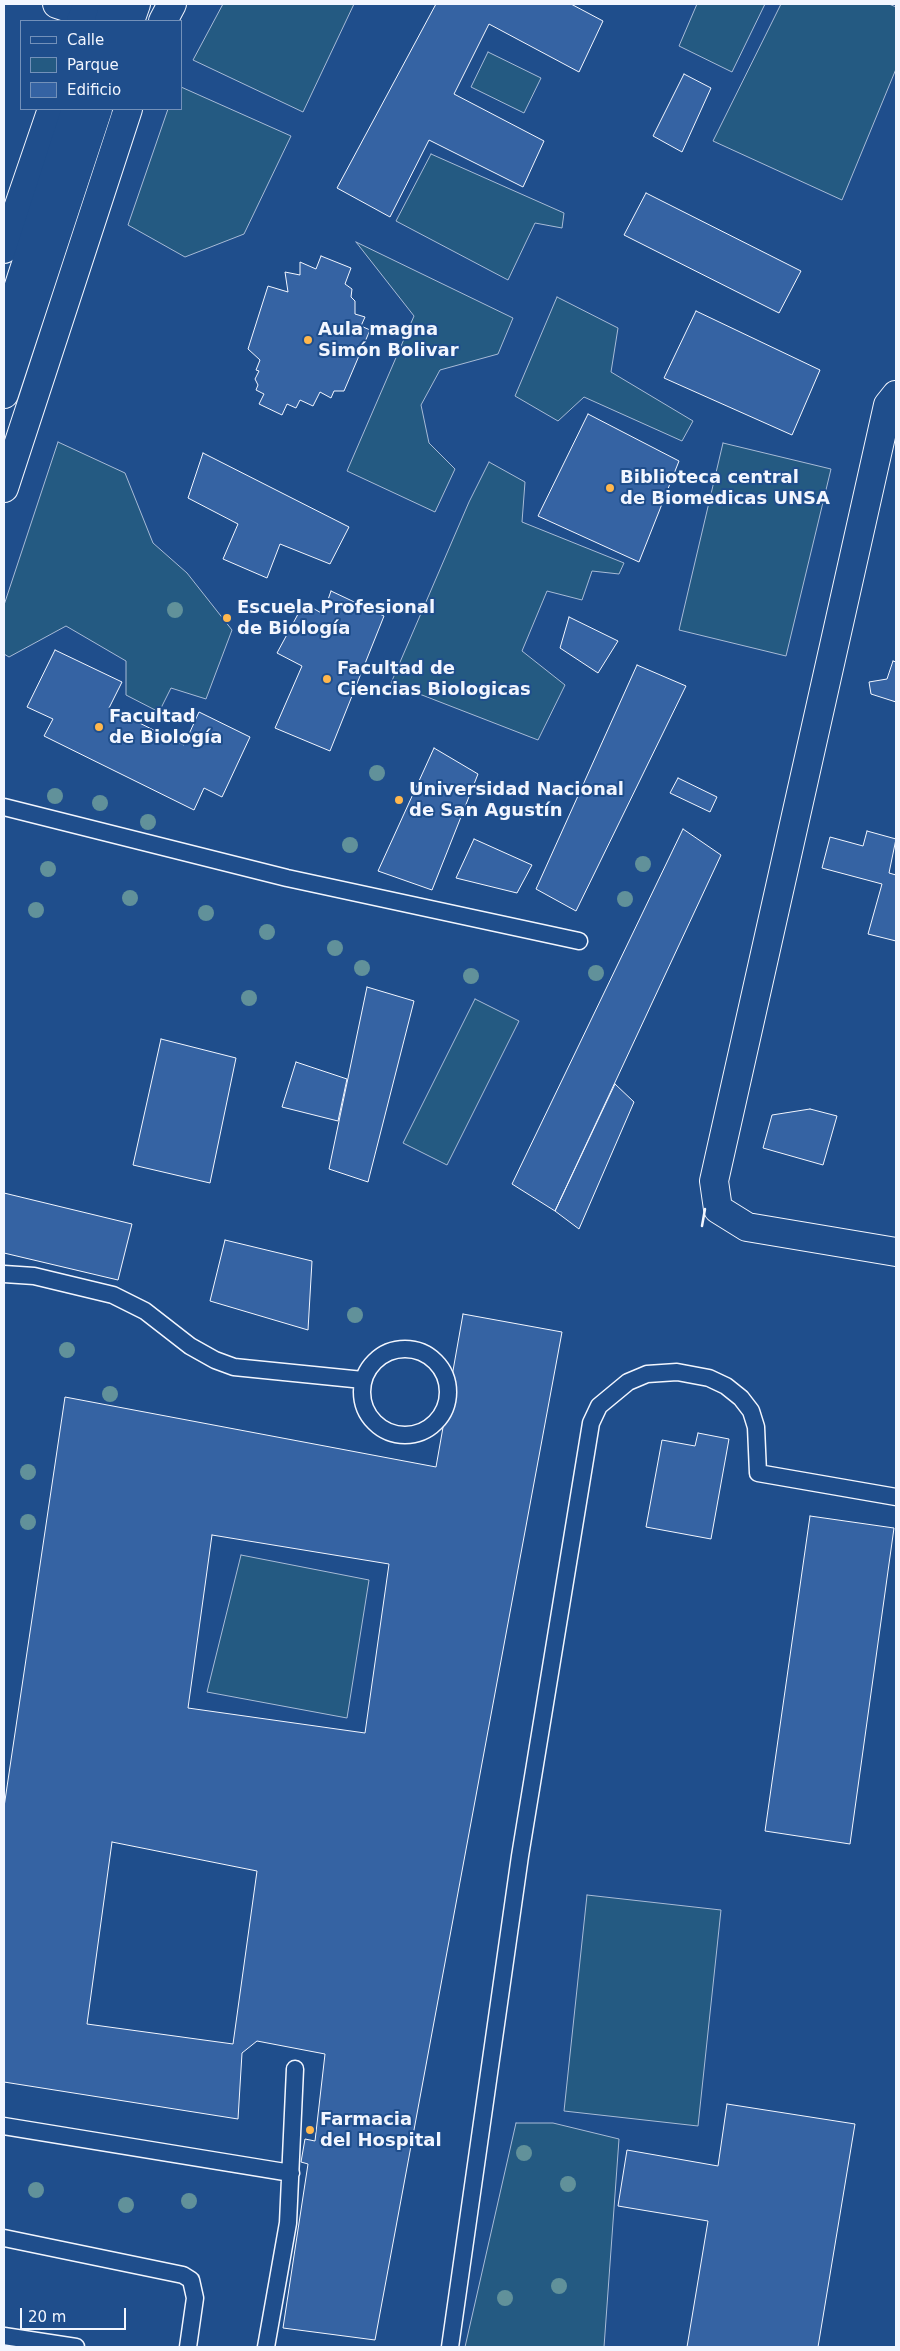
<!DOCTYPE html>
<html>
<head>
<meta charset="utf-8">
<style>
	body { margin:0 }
	#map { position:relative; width:900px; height:2351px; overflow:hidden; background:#1f4e8c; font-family:"DejaVu Sans",sans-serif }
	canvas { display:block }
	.frame { position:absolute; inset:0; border:5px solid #f2f6ff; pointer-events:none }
	.legend { position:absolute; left:20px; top:20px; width:162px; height:90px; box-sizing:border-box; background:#1f4e8c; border:1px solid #7391ba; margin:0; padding:6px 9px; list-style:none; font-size:15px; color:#f2f6ff }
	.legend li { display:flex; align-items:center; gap:10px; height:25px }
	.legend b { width:25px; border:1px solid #7391ba }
	.scale { position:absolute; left:20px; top:2308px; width:106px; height:22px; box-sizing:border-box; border:2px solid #f2f6ff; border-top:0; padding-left:6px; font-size:15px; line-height:18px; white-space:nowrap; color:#f2f6ff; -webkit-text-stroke:4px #1f4e8c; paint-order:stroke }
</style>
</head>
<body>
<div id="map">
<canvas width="900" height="2351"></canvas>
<div class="frame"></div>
<ul class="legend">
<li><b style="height:6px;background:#1f4e8c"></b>Calle</li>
<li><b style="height:14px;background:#245a82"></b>Parque</li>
<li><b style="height:14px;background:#3563a3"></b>Edificio</li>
</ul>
<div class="scale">20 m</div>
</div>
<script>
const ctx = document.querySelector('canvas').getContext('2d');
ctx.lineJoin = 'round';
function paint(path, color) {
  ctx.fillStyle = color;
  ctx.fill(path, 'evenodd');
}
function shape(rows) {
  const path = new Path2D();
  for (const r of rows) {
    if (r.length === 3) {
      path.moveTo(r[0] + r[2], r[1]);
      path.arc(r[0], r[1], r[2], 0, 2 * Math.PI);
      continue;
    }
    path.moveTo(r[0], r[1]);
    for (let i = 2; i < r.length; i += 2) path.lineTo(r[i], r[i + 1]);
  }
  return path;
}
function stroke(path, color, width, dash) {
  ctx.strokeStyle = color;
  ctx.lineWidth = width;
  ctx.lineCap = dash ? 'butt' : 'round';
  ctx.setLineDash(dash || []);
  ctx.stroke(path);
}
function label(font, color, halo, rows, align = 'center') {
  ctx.font = font + ' "DejaVu Sans",sans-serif';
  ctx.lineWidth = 4;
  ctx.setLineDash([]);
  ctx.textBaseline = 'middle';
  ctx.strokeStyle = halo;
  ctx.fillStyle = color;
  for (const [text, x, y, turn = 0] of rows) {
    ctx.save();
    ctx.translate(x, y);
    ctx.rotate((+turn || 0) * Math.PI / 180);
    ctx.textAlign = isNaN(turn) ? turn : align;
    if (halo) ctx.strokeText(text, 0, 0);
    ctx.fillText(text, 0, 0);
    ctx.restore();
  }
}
const green = shape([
	[223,4,354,4,303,112,193,60,223,4],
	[697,4,765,4,732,72,679,46,697,4],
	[781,4,889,4,896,7,896,69,842,200,713,141,781,4],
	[488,52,541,78,524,113,471,87,488,52],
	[181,87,291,136,244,234,185,257,128,225,168,109,181,109,181,87],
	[431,154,564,213,562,228,535,223,508,280,396,221,431,154],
	[356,242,513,318,498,354,440,370,421,405,429,443,455,469,435,512,347,471,414,316,356,242],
	[557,297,618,328,611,372,693,421,682,441,584,397,558,421,515,396,557,297],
	[58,442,125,473,153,543,187,573,232,630,206,699,171,688,159,712,126,695,126,661,66,626,9,657,4,654,4,605,58,442],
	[723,443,831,469,786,656,679,630,723,443],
	[489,462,525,482,522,522,624,563,619,574,592,571,582,600,547,591,522,651,565,685,538,740,391,683,469,502,489,462],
	[475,999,519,1021,447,1165,403,1143,475,999],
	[241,1555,369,1580,347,1718,207,1692,241,1555],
	[587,1895,721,1910,698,2126,564,2111,587,1895],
	[516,2123,553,2123,619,2139,604,2347,465,2347,516,2123]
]);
paint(green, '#245a82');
stroke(green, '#a8bbd7', 1);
const building = shape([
	[436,4,571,4,603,21,579,72,489,24,454,94,544,141,523,187,429,140,390,217,337,188,436,4],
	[684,74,711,88,682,152,653,136,684,74],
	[646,193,801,271,779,313,624,235,646,193],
	[321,256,351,268,345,284,352,289,351,297,355,301,355,314,365,317,361,326,370,330,344,391,334,391,331,398,320,392,313,406,300,400,296,408,287,404,282,415,259,404,264,394,256,390,258,385,255,379,259,371,256,370,260,360,248,349,268,286,288,292,285,272,300,275,300,262,316,269,321,256],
	[696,311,820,370,792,435,664,378,696,311],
	[588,414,679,461,639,562,538,516,588,414],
	[203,453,349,527,330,564,280,544,267,578,223,559,238,524,188,498,203,453],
	[331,591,384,616,330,751,275,728,302,666,277,653,304,603,323,614,331,591],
	[569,617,618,641,598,673,560,648,569,617],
	[55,650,122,682,109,708,184,745,199,712,250,737,222,797,204,788,194,810,44,736,53,719,27,707,55,650],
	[893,661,896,662,896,702,871,694,869,682,887,679,893,661],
	[637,665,686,686,576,911,536,889,637,665],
	[434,748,478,774,432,890,378,871,434,748],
	[678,778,717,797,710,812,670,793,678,778],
	[683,829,721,855,555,1211,512,1184,683,829],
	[867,831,896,839,889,873,896,875,896,941,868,934,882,884,822,868,830,837,863,846,867,831],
	[474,839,532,865,517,893,456,878,474,839],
	[367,987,414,1001,368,1182,329,1169,367,987],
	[161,1039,236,1058,210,1183,133,1165,161,1039],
	[296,1062,347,1079,338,1121,282,1107,296,1062],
	[615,1084,634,1102,579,1229,555,1211,615,1084],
	[810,1109,837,1116,823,1165,763,1148,772,1115,810,1109],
	[4,1193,132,1224,118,1280,4,1253,4,1193],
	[225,1240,312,1261,308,1330,210,1301,225,1240],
	[463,1314,562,1332,375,2340,283,2328,308,2164,301,2162,305,2139,315,2141,325,2054,257,2041,242,2053,238,2119,4,2082,4,1807,65,1397,436,1467,463,1314],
	[212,1535,389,1564,365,1733,188,1708,212,1535],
	[112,1842,257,1871,233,2044,87,2024,112,1842],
	[698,1433,729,1439,711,1539,646,1527,662,1440,695,1446,698,1433],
	[810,1516,894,1528,850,1844,765,1831,810,1516],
	[727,2104,855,2124,818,2347,687,2347,708,2221,618,2206,627,2150,718,2166,727,2104]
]);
paint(building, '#3563a3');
stroke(building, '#f2f6ff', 1);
const service = shape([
	[4,807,287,878,579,941],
	[4,1274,34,1276,113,1295,145,1311,190,1346,215,1360,234,1367,363,1380],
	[405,1392,43],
	[4,2126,291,2173],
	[4,2238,183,2275,191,2280,195,2298,188,2347],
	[4,2336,76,2347],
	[266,2347,288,2223,295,2069],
	[450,2347,520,1856,591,1423,599,1406,628,1382,647,1374,677,1372,709,1378,726,1386,741,1398,751,1411,756,1427,758,1473,896,1497]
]);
const minor = shape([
	[57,4,84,13],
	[896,395,888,405,714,1181,718,1209,747,1227,896,1252]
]);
const secondary = shape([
	[81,21,88,4],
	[163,21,172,4],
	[4,249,52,109],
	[4,488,128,109]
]);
const primary = shape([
	[109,21,115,4],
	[130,21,136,4],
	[4,332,76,109],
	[4,394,98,109]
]);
stroke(service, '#f2f6ff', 19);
stroke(minor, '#f2f6ff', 30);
stroke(secondary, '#f2f6ff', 30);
stroke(primary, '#f2f6ff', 30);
stroke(service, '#1f4e8c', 16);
stroke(minor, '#1f4e8c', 28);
stroke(secondary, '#1f4e8c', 28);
stroke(primary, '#1f4e8c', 28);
stroke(shape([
	[702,1226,705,1209]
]), '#f2f6ff', 2.5);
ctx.fillStyle = '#61919a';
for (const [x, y] of [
	[175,610],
	[377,773],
	[55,796],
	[100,803],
	[148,822],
	[350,845],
	[643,864],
	[48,869],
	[130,898],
	[625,899],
	[36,910],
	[206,913],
	[267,932],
	[335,948],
	[362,968],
	[596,973],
	[471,976],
	[249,998],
	[355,1315],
	[67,1350],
	[110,1394],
	[28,1472],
	[28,1522],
	[524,2153],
	[568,2184],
	[36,2190],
	[189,2201],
	[126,2205],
	[559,2286],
	[505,2298]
]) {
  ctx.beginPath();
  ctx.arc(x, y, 8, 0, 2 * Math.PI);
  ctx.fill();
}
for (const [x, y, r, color] of [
	[308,340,5,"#ffb74d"],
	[610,488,5,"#ffb74d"],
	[227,618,5,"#ffb74d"],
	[327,679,5,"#ffb74d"],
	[99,727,5,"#ffb74d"],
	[399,800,5,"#ffb74d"],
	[310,2130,5,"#ffb74d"]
]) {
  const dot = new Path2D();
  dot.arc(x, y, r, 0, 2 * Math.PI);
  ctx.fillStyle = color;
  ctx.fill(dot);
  stroke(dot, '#1f4e8c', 2);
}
label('bold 18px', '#f2f6ff', '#1f4e8c', [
	["Aula magna",318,330],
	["Simón Bolivar",318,351],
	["Biblioteca central",620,478],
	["de Biomedicas UNSA",620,499],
	["Escuela Profesional",237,608],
	["de Biología",237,629],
	["Facultad de",337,669],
	["Ciencias Biologicas",337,690],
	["Facultad",109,717],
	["de Biología",109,738],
	["Universidad Nacional",409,790],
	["de San Agustín",409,811],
	["Farmacia",320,2120],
	["del Hospital",320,2141]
], 'left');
</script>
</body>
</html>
